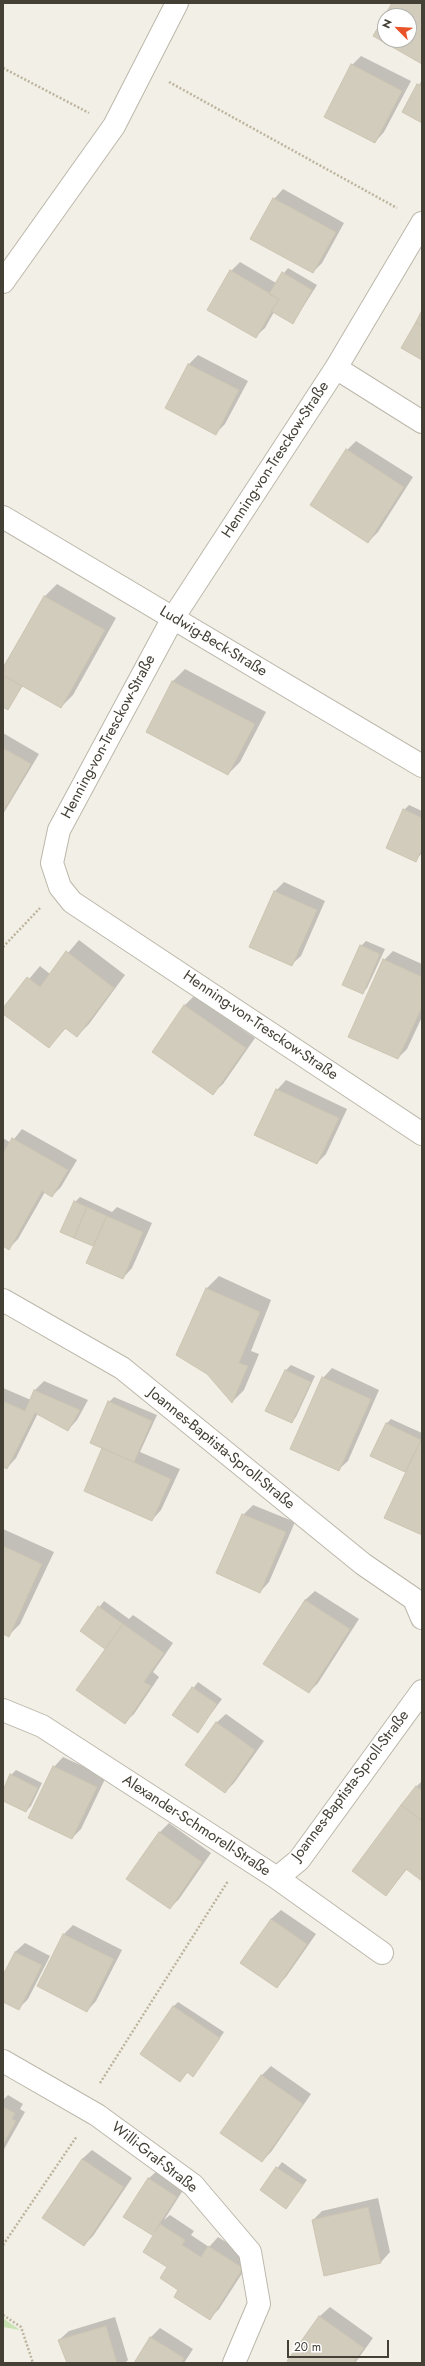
<!DOCTYPE html>
<html>
<head>
<meta charset="utf-8">
<style>
	body { margin:0 }
	#map { position:relative; width:425px; height:2366px; overflow:hidden; background:#f2efe7; font-family:Jost,sans-serif }
	canvas { display:block }
	.frame { position:absolute; inset:0; border:4px solid #444036; pointer-events:none }
	.north { position:absolute; left:377px; top:8px; width:40px; height:40px; box-sizing:border-box; background:#fff; border:1px solid #b4b3af; border-radius:50%; rotate:294deg; font-size:11px; font-weight:700; line-height:16px; text-align:center; color:#444036 }
	.north::after { content:''; display:block; margin:auto; width:14px; height:18px; background:#e85327; clip-path:polygon(50% 0,100% 100%,50% 72%,0 100%) }
	.scale { position:absolute; left:287px; top:2340px; width:102px; height:18px; box-sizing:border-box; border:2px solid #444036; border-top:0; padding-left:5px; font-size:12px; line-height:14px; white-space:nowrap; color:#444036; -webkit-text-stroke:3px #fff; paint-order:stroke }
</style>
</head>
<body>
<div id="map">
<canvas width="425" height="2366"></canvas>
<div class="frame"></div>
<div class="north">N</div>
<div class="scale">20 m</div>
</div>
<script>
const ctx = document.querySelector('canvas').getContext('2d');
ctx.lineJoin = 'round';
function paint(path, color) {
  ctx.fillStyle = color;
  ctx.fill(path, 'evenodd');
}
function shape(rows) {
  const path = new Path2D();
  for (const r of rows) {
    path.moveTo(r[0], r[1]);
    for (let i = 2; i < r.length; i += 2) path.lineTo(r[i], r[i + 1]);
  }
  return path;
}
function stroke(path, color, width, dash) {
  ctx.strokeStyle = color;
  ctx.lineWidth = width;
  ctx.lineCap = dash ? 'butt' : 'round';
  ctx.setLineDash(dash || []);
  ctx.stroke(path);
}
function label(font, color, halo, rows, align = 'center') {
  ctx.font = font + ' Jost,sans-serif';
  ctx.lineWidth = 3;
  ctx.setLineDash([]);
  ctx.textBaseline = 'middle';
  ctx.strokeStyle = halo;
  ctx.fillStyle = color;
  for (const [text, x, y, turn = 0] of rows) {
    ctx.save();
    ctx.translate(x, y);
    ctx.rotate((+turn || 0) * Math.PI / 180);
    ctx.textAlign = isNaN(turn) ? turn : align;
    if (halo) ctx.strokeText(text, 0, 0);
    ctx.fillText(text, 0, 0);
    ctx.restore();
  }
}
paint(shape([
	[3,2318,20,2330,3,2327]
]), '#c9e3b3');
paint(shape([
	[361,56,411,81,384,132,375,142,352,65],
	[422,80,422,122,403,112],
	[283,189,344,223,322,263,313,272,274,199],
	[240,262,276,283,288,268,317,285,293,323,274,312,265,328,255,337,231,271],
	[198,355,248,381,225,424,215,434,166,407,189,364],
	[356,441,413,477,378,532,368,542,347,450],
	[57,584,116,618,73,695,61,707,23,685,8,709,3,706,3,667,45,596],
	[185,669,266,712,240,762,228,774,147,731,173,681],
	[3,733,39,754,3,814],
	[409,805,422,811,422,853,416,860,404,810],
	[284,882,325,901,301,956,291,965,274,892],
	[79,940,125,975,89,1024,77,1036,66,1028,49,1047,3,1013,3,1010,40,966,50,974],
	[366,941,385,949,367,988,362,993,361,946],
	[393,951,422,964,422,1017,407,1049,398,1058,384,960],
	[194,996,255,1038,223,1084,213,1093,184,1006],
	[286,1080,347,1109,326,1154,317,1163,277,1090],
	[22,1129,77,1160,61,1187,52,1196,45,1192,18,1239,9,1248,3,1245,3,1138,11,1143],
	[80,1197,112,1212,117,1207,152,1223,132,1268,123,1278,97,1241,93,1245,75,1202],
	[219,1276,271,1300,251,1351,259,1354,244,1390,232,1402,207,1373,177,1355,207,1288],
	[291,1365,315,1376,296,1417,291,1422,267,1411,286,1370],
	[332,1368,379,1390,348,1461,338,1470,323,1378],
	[44,1381,88,1400,77,1420,68,1430,38,1413,16,1458,7,1468,3,1466,3,1388,31,1400,35,1390],
	[114,1397,157,1415,140,1452,180,1469,161,1510,152,1520,103,1449,109,1402],
	[391,1419,422,1433,422,1534,408,1468,405,1471,386,1424],
	[253,1505,295,1522,269,1582,260,1592,243,1515],
	[3,1529,54,1552,20,1624,8,1636,3,1633],
	[315,1591,359,1619,318,1683,309,1692,265,1664,305,1600],
	[104,1601,129,1619,133,1615,173,1643,153,1672,159,1677,134,1714,124,1723,106,1649,81,1631],
	[198,1682,222,1699,198,1731,174,1714],
	[226,1714,264,1741,234,1783,225,1792,216,1723],
	[63,1757,106,1777,81,1829,72,1838,54,1767],
	[16,1770,42,1783,31,1806,26,1811,3,1800,3,1792,11,1775],
	[422,1781,422,1880,407,1869,386,1895,416,1787],
	[169,1823,211,1853,179,1899,170,1908,128,1878,160,1832],
	[281,1910,316,1934,286,1977,277,1986,271,1919],
	[73,1925,122,1950,96,2001,87,2011,38,1986,64,1934],
	[25,1943,50,1956,28,1999,18,2009,3,2001,3,1977,15,1952],
	[178,2002,224,2032,198,2070,193,2075,188,2072,180,2081,173,2007],
	[271,2066,311,2094,271,2152,262,2161,222,2133,262,2075],
	[8,2095,23,2104,20,2109,25,2112,3,2151,3,2100],
	[92,2150,132,2178,93,2236,84,2245,82,2159],
	[282,2162,307,2180,286,2208,261,2190],
	[158,2170,185,2187,164,2220,170,2215,194,2231,191,2235,209,2247,218,2237,252,2258,219,2309,210,2318,179,2290,168,2267,158,2228,152,2234,148,2179],
	[378,2198,390,2252,381,2262,313,2220,322,2211],
	[330,2307,373,2338,355,2363,291,2363,288,2361,320,2316],
	[115,2317,128,2360,125,2363,68,2363,59,2340,69,2331],
	[160,2328,193,2349,184,2363,135,2363,151,2337]
]), '#0003');
const building = shape([
	[392,3,422,3,422,64,373,36,392,3],
	[385,16,409,16,409,40,385,40,385,16],
	[351,64,402,91,375,143,324,117,351,64],
	[417,84,422,86,422,123,402,112,417,84],
	[273,198,336,232,313,273,250,239,273,198],
	[230,270,279,299,256,338,207,310,230,270],
	[282,272,312,290,293,324,271,311,279,299,269,294,282,272],
	[422,310,422,326,416,322,422,310],
	[416,322,422,326,422,360,401,348,416,322],
	[188,364,239,390,216,435,165,408,188,364],
	[346,449,404,487,368,543,310,505,346,449],
	[44,596,105,630,61,708,3,675,3,668,44,596],
	[3,675,22,686,8,710,3,707,3,675],
	[172,681,255,724,228,775,146,732,172,681],
	[3,748,31,764,3,812,3,748],
	[403,809,422,818,422,848,416,862,386,848,403,809],
	[274,891,317,910,292,966,249,947,274,891],
	[360,945,380,954,363,994,342,985,360,945],
	[66,951,114,988,77,1037,65,1028,49,1048,3,1014,3,1008,27,977,40,987,66,951],
	[383,959,422,977,422,1007,398,1059,348,1037,383,959],
	[184,1005,246,1048,213,1095,152,1052,184,1005],
	[276,1089,339,1118,317,1164,254,1135,276,1089],
	[12,1138,68,1170,52,1197,42,1191,9,1250,3,1246,3,1153,12,1138],
	[74,1201,87,1207,74,1238,60,1232,74,1201],
	[87,1207,107,1216,93,1246,74,1238,87,1207],
	[107,1216,143,1232,123,1279,86,1263,107,1216],
	[206,1288,260,1312,239,1363,248,1366,232,1403,207,1374,176,1355,206,1288],
	[285,1370,311,1382,292,1423,265,1411,285,1370],
	[322,1377,371,1399,339,1471,290,1449,322,1377],
	[34,1390,80,1410,68,1431,35,1413,7,1469,3,1467,3,1401,25,1411,34,1390],
	[108,1401,152,1421,134,1462,90,1443,108,1401],
	[386,1423,421,1440,405,1472,370,1456,386,1423],
	[421,1440,422,1440,422,1535,384,1518,421,1440],
	[102,1448,171,1479,152,1521,84,1491,102,1448],
	[242,1514,286,1532,260,1593,216,1573,242,1514],
	[3,1546,42,1564,9,1637,3,1634,3,1546],
	[305,1600,350,1629,309,1693,263,1664,305,1600],
	[98,1606,123,1624,105,1649,80,1631,98,1606],
	[123,1624,164,1653,144,1682,151,1686,125,1724,76,1690,123,1624],
	[192,1687,217,1704,198,1733,172,1715,192,1687],
	[216,1722,255,1750,225,1793,185,1765,216,1722],
	[53,1766,97,1787,72,1839,28,1818,53,1766],
	[10,1774,38,1788,26,1812,3,1801,3,1790,10,1774],
	[416,1786,422,1791,422,1821,401,1805,416,1786],
	[401,1805,422,1821,422,1881,406,1869,386,1896,352,1871,401,1805],
	[159,1832,202,1862,170,1909,126,1879,159,1832],
	[271,1919,307,1944,277,1988,240,1963,271,1919],
	[63,1934,114,1959,87,2012,37,1986,63,1934],
	[15,1952,42,1965,19,2010,3,2002,3,1975,15,1952],
	[173,2006,220,2038,193,2077,187,2072,180,2082,140,2054,173,2006],
	[261,2075,303,2104,262,2162,220,2133,261,2075],
	[3,2107,15,2113,12,2119,16,2121,3,2145,3,2107],
	[82,2159,124,2187,84,2246,42,2218,82,2159],
	[276,2167,303,2185,286,2209,260,2190,276,2167],
	[148,2178,177,2197,152,2235,123,2217,148,2178],
	[368,2207,381,2263,324,2276,312,2220,368,2207],
	[160,2224,185,2240,182,2245,201,2257,208,2246,243,2268,210,2320,174,2297,178,2290,160,2278,167,2267,143,2252,160,2224],
	[319,2316,364,2348,353,2363,290,2363,287,2361,319,2316],
	[106,2326,117,2363,67,2363,58,2340,106,2326],
	[150,2337,184,2358,181,2363,134,2363,150,2337]
]);
paint(building, '#d2ccbd');
stroke(building, '#cdc4b1', 1);
const minor = shape([
	[422,223,336,368,173,618,59,830,52,863,60,887,72,902,422,1134],
	[3,282,114,126,177,3],
	[336,368,422,422],
	[3,517,422,766],
	[3,1300,122,1368,363,1564,414,1599,422,1618],
	[3,1710,42,1726,277,1878,382,1953],
	[277,1878,299,1860,422,1691],
	[3,2061,97,2115,193,2185,250,2252,259,2304,234,2363]
]);
stroke(minor, '#bcb7aa', 24);
stroke(shape([
	[3,68,89,113],
	[169,82,397,208],
	[3,947,40,908],
	[100,2083,228,1881],
	[3,2245,77,2136],
	[3,2315,21,2327,33,2363]
]), '#bdb49c', 2.5, [2, 2]);
stroke(minor, '#fff', 22);
label('15px', '#444036', '#fff', [
	["Henning-von-Tresckow-Straße",276,460,-57],
	["Ludwig-Beck-Straße",213,642,31],
	["Henning-von-Tresckow-Straße",109,737,-62],
	["Henning-von-Tresckow-Straße",260,1026,34],
	["Joannes-Baptista-Sproll-Straße",221,1449,39],
	["Joannes-Baptista-Sproll-Straße",351,1786,-53],
	["Alexander-Schmorell-Straße",196,1826,33],
	["Willi-Graf-Straße",154,2158,38]
]);
</script>
</body>
</html>
